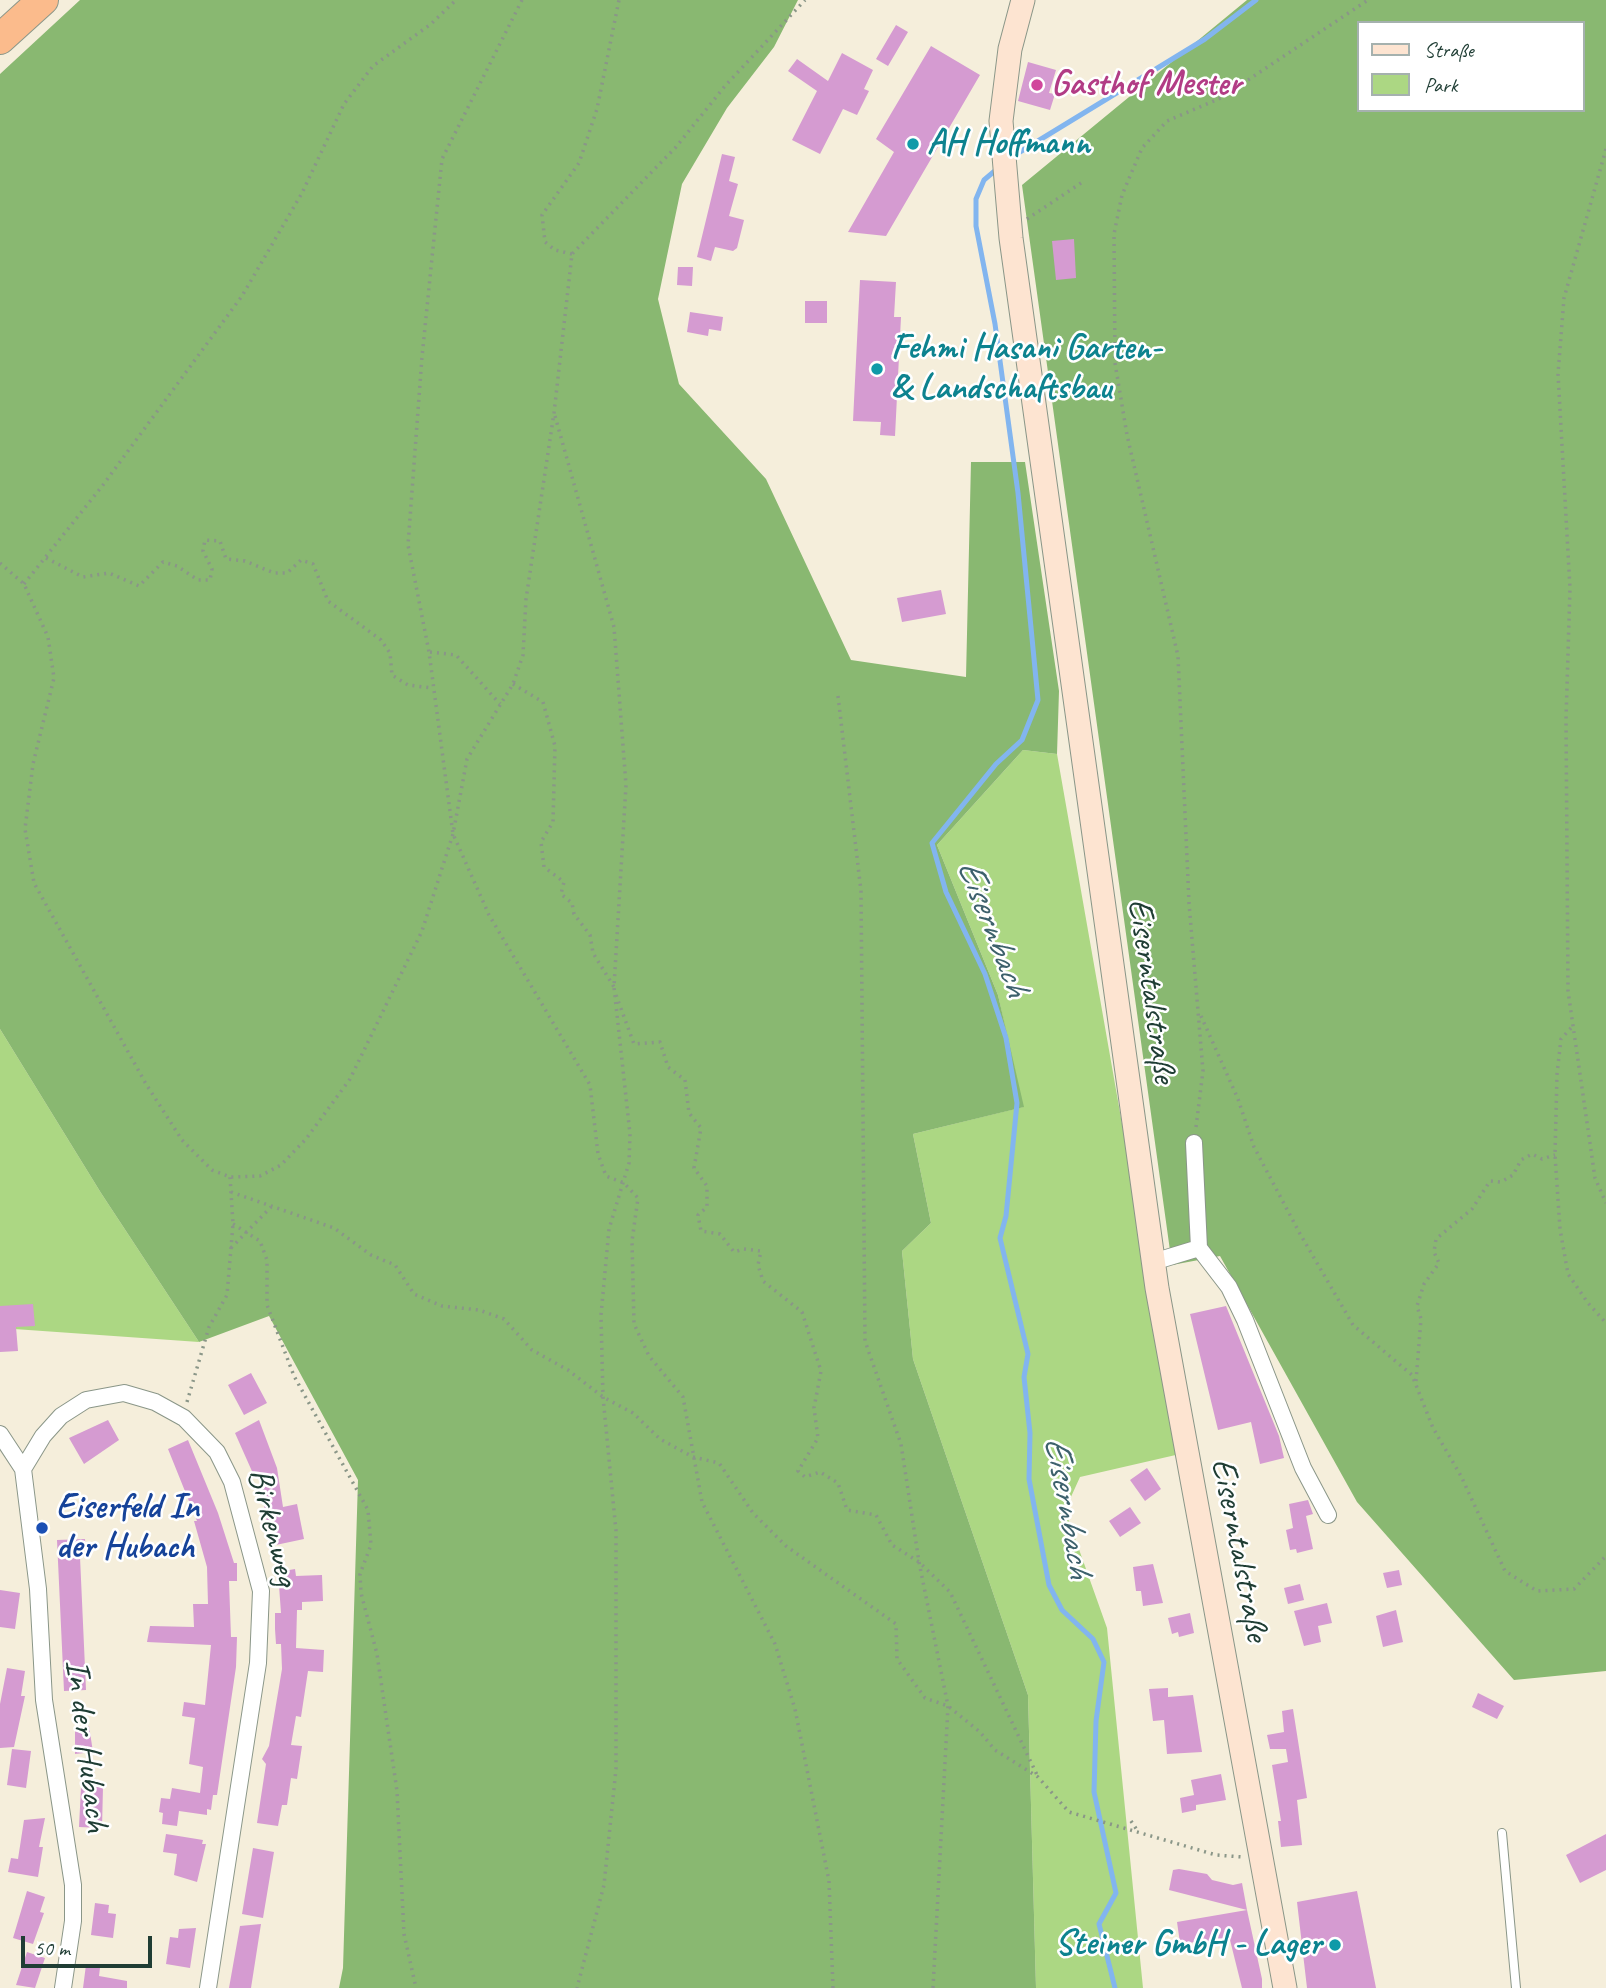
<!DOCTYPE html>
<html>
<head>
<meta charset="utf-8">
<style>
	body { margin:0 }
	#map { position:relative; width:1606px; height:1988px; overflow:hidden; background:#f5eedb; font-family:Caveat,sans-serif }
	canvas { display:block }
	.legend { position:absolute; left:1357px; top:21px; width:228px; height:91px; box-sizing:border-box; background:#fff; border:2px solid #a5b1ae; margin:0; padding:9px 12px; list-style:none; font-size:21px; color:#1f3d34 }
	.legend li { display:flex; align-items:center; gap:14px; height:35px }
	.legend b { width:35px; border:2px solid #a5b1ae }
	.scale { position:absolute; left:21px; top:1936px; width:131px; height:32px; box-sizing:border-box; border:4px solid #1f3d34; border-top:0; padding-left:9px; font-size:21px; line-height:24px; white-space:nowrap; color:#1f3d34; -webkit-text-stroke:5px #fff; paint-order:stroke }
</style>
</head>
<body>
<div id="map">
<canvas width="1606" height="1988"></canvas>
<ul class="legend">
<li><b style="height:9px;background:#fde4d1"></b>Straße</li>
<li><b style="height:19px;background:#acd783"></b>Park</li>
</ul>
<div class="scale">50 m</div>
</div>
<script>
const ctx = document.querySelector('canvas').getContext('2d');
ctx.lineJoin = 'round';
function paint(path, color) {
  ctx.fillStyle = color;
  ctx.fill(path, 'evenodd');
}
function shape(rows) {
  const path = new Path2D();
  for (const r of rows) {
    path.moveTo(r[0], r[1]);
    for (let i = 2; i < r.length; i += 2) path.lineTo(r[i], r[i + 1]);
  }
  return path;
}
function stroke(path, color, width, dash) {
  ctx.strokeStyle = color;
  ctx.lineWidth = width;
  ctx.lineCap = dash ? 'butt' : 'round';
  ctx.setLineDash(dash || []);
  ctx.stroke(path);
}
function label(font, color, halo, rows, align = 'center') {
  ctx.font = font + ' Caveat,sans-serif';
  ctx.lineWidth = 5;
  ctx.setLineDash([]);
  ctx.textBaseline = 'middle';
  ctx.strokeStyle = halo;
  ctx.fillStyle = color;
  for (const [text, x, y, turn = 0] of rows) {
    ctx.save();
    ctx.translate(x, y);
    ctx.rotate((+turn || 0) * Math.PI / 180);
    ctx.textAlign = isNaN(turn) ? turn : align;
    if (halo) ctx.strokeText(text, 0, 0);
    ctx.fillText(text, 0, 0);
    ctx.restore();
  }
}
paint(shape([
	[1023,750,1057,754,1180,1454,1080,1477,1065,1510,1107,1628,1143,1988,1036,1988,1028,1695,913,1359,902,1251,931,1223,913,1134,1023,1107,998,995,937,845],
	[0,1029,101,1193,199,1342,0,1328]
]), '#acd783');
paint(shape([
	[80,0,798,0,774,47,727,108,682,184,658,299,679,384,766,479,851,660,966,677,971,462,1025,462,1059,691,1057,754,1023,750,937,845,998,995,1024,1107,913,1134,931,1223,902,1251,913,1359,1028,1695,1036,1988,339,1988,343,1968,358,1480,269,1316,199,1342,101,1193,0,1029,0,74],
	[1247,0,1606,0,1606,1671,1514,1680,1357,1502,1220,1256,1172,1265,1022,185],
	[1359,23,1583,23,1583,110,1359,110]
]), '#89b871');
stroke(shape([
	[1010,158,1205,39,1256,0],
	[997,169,984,180,976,199,976,226,995,324,1018,493,1038,700,1022,740,996,764,932,843,946,892,985,974,1006,1038,1017,1103,1006,1216,1000,1238,1028,1354,1024,1377,1030,1433,1029,1479,1049,1585,1062,1610,1093,1639,1104,1662,1096,1721,1094,1792,1116,1893,1099,1924,1115,1988]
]), '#82b5ef', 5);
paint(shape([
	[896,25,908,32,888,66,876,59],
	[931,46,980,75,886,236,848,232,894,152,876,139],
	[842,53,873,70,864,89,869,91,857,115,843,109,820,154,792,140,817,91,788,71,797,59,828,81],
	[1028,62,1056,70,1049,93,1055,94,1050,110,1018,101],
	[722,154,735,157,729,181,738,184,729,216,744,220,737,248,733,251,715,247,711,261,697,257],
	[1074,239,1076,278,1056,280,1052,241],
	[678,267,693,267,692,286,677,285],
	[860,280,896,282,894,317,901,317,895,436,880,435,881,422,853,421],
	[805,301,827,301,827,323,805,323],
	[690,312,723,317,721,331,709,329,708,336,687,332],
	[941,590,946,614,902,622,897,598],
	[33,1304,35,1326,16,1327,18,1351,0,1352,0,1306],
	[1226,1306,1279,1436,1284,1458,1260,1464,1251,1422,1218,1430,1190,1314],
	[251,1373,267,1403,244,1415,228,1385],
	[108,1420,119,1440,84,1464,69,1438],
	[259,1420,277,1468,283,1507,297,1504,304,1539,271,1546,259,1476,255,1478,235,1433],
	[188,1440,218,1513,234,1563,237,1563,237,1581,229,1581,231,1637,237,1637,236,1667,217,1795,213,1795,211,1810,207,1809,207,1815,179,1811,177,1826,162,1824,163,1813,159,1812,161,1798,170,1799,172,1788,200,1793,203,1767,189,1764,195,1718,182,1716,184,1702,205,1705,211,1645,147,1642,150,1626,194,1627,193,1604,208,1604,207,1567,194,1521,197,1521,168,1449],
	[1147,1468,1161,1489,1145,1501,1130,1480],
	[1308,1500,1313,1514,1306,1516,1313,1549,1297,1553,1296,1549,1290,1550,1286,1530,1293,1528,1289,1504],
	[1130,1507,1141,1523,1120,1537,1109,1521],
	[85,1539,86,1557,80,1557,86,1690,64,1691,57,1540],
	[1153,1564,1163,1603,1143,1606,1141,1591,1136,1591,1133,1567],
	[295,1569,296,1576,322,1575,323,1601,302,1602,302,1610,297,1610,296,1648,324,1650,323,1672,308,1671,301,1717,296,1716,291,1745,302,1746,297,1779,291,1778,287,1805,282,1805,278,1826,257,1823,266,1764,262,1759,269,1746,282,1669,281,1644,276,1644,275,1629,275,1613,281,1613,278,1572],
	[1399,1570,1402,1585,1387,1588,1383,1573],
	[1300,1584,1304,1600,1288,1604,1284,1588],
	[0,1590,20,1593,15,1629,0,1627],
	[1327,1603,1332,1623,1318,1626,1321,1642,1304,1646,1294,1611],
	[1396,1610,1403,1642,1383,1647,1376,1616],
	[1190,1613,1194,1633,1179,1637,1178,1632,1172,1634,1168,1618],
	[7,1668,25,1671,21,1696,25,1696,14,1747,0,1748,0,1704],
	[1168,1688,1168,1697,1193,1695,1202,1752,1167,1754,1164,1720,1153,1721,1149,1689],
	[1478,1693,1504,1706,1497,1719,1472,1707],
	[1293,1709,1307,1798,1297,1800,1302,1845,1281,1847,1278,1821,1281,1821,1272,1765,1288,1762,1286,1749,1270,1749,1267,1735,1284,1732,1282,1711],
	[89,1726,93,1752,75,1754,75,1727],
	[12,1749,31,1751,26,1788,7,1785],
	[1221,1774,1226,1800,1196,1805,1196,1810,1182,1813,1180,1798,1194,1795,1191,1780],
	[81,1787,103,1787,102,1828,79,1827],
	[45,1818,39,1847,43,1847,38,1877,8,1872,11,1858,18,1859,24,1820],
	[166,1834,203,1840,202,1844,206,1844,197,1882,174,1875,177,1854,163,1852],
	[1606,1834,1606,1870,1580,1883,1566,1855],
	[253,1848,274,1852,263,1918,242,1914],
	[1179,1869,1207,1874,1212,1880,1233,1885,1242,1883,1247,1910,1169,1890,1173,1870],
	[27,1891,45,1897,40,1912,44,1913,33,1944,13,1938],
	[1357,1891,1376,1988,1307,1988,1297,1902],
	[95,1903,109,1905,108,1913,116,1914,113,1938,91,1935],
	[1247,1910,1262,1979,1262,1988,1242,1988,1230,1940,1204,1944,1203,1942,1180,1943,1177,1922],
	[261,1924,251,1988,229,1988,240,1926],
	[196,1928,190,1968,166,1964,170,1937,178,1938,179,1929],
	[27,1952,45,1958,35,1988,16,1985],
	[86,1965,100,1968,99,1976,127,1981,127,1988,83,1988]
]), '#d59bd1');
const service = shape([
	[1502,1833,1516,1988]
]);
const minor = shape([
	[1194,1143,1199,1248],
	[1153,1262,1199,1248,1229,1287,1245,1320,1303,1468,1328,1515],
	[0,1434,23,1469,38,1589,44,1700,73,1885,73,1921,63,1988],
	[23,1469,43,1436,61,1416,86,1400,124,1393,155,1402,184,1418,217,1452,232,1482,261,1591,258,1663,208,1988]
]);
const secondary = shape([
	[1023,0,1010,49,1001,121,1011,238,1157,1288,1285,1988]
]);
const motorway = shape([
	[0,39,43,0]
]);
stroke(service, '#8a9688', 10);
stroke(minor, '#8a9688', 18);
stroke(secondary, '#8a9688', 25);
stroke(motorway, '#8a9688', 32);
stroke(shape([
	[522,0,442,159,422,357,408,545,429,652,453,834,489,915,590,1085,598,1154,606,1176,624,1183,638,1198,632,1241,634,1324,649,1356,683,1397,702,1502,775,1644,795,1709,829,1881,833,1988],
	[1606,149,1564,298,1558,374,1570,588,1566,719,1568,991,1595,1178,1606,1203],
	[1027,219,1084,181],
	[572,254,555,250,545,242,542,215,579,163,597,109,619,0],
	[555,416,614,627,626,785,614,987,630,1134,629,1163,609,1229,601,1315,603,1397,616,1531,616,1769,604,1885,577,1988],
	[46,558,83,577,109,573,139,586,163,562,177,566,198,580,210,580,212,569,203,551,205,540,220,541,226,559,245,561,274,573,287,573,301,560,313,564,328,601,381,640,390,653,392,675,408,685,432,688],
	[0,563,24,584,48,637,54,678,33,764,25,829,34,883,146,1084,182,1140,212,1170,230,1177,260,1176,281,1165,306,1139,350,1079,422,931,453,834,467,759,513,684,523,655,526,599,554,413,572,254,676,147,725,86,805,0],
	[24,584,103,485,242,296,302,193,344,104,373,66,431,24,456,0],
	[430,652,456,655,500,704],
	[513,684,543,702,555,746,553,822,541,842,544,867,564,882,561,894,572,903,574,914,590,935,593,953,614,987],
	[838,696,861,891,865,1341,901,1444,919,1562,948,1706,933,1988],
	[616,995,634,1044,660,1042,668,1067,685,1080,689,1113,701,1128,694,1168,707,1186,707,1207,698,1215,701,1231,720,1234,734,1252,744,1249,761,1251,758,1265,763,1281,802,1312,821,1371,814,1408,818,1438,798,1471,805,1477,820,1472,838,1483,847,1510,876,1515,892,1545,919,1562,950,1592,1038,1777],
	[1201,1016,1238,1099,1254,1147,1299,1232,1353,1325,1412,1375,1433,1428,1461,1476,1505,1571,1537,1591,1574,1589,1606,1556],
	[1571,1028,1561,1039,1557,1074,1555,1155,1560,1229,1568,1274,1588,1303,1606,1323],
	[1196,1127,1203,1071,1189,903,1178,656,1127,435,1115,363,1114,234,1122,195,1142,148,1167,121,1221,98,1368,0],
	[231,1192,334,1228,371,1255,395,1265,414,1294,442,1306,479,1310,504,1319,532,1350,568,1370,603,1397,633,1413,660,1439,693,1457,719,1463,753,1513,786,1546,896,1624,897,1659,925,1698,948,1706,980,1732,995,1750,1038,1777,1069,1812,1216,1855,1243,1857],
	[233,1224,260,1241,267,1260,267,1305,294,1376,368,1510,371,1545,360,1574,361,1593,377,1654,397,1791,404,1934,416,1988],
	[231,1248,271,1207],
	[1416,1381,1421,1319,1417,1306,1424,1284,1439,1263,1434,1252,1436,1239,1472,1209,1490,1181,1501,1182,1513,1175,1521,1160,1532,1154,1542,1159,1555,1155],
	[187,1402,209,1327,227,1295,233,1224,230,1177],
	[1131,1821,1137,1830]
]), '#8a9688', 3.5, [2, 5]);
stroke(service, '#fff', 8);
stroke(minor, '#fff', 16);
stroke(secondary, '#fde4d1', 23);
stroke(motorway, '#fbbb8c', 30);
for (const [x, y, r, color] of [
	[1037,85,7,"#d1479c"],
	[913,144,7,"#0f9aa8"],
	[877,369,7,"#0f9aa8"],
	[42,1528,7,"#1a4fb4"],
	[1335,1945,7,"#0f9aa8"]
]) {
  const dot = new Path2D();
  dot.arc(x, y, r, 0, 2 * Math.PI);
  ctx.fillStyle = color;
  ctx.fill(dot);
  stroke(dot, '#fff', 2.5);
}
label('bold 35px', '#b23c85', '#fff', [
	["Gasthof Mester",1051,85]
], 'left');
label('bold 35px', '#0d838f', '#fff', [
	["AH Hoffmann",927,144],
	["Fehmi Hasani Garten-",891,349],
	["& Landschaftsbau",891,389],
	["Steiner GmbH - Lager",1321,1945,"right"]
], 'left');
label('35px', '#1f3d34', '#fff', [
	["Eiserntalstraße",1151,991,82],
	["Birkenweg",272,1527,76],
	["Eiserntalstraße",1239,1550,79],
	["In der Hubach",86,1746,83]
]);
label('bold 35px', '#164399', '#fff', [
	["Eiserfeld In",56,1508],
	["der Hubach",56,1548]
], 'left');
label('italic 37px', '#3d616c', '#fff', [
	["Eisernbach",992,928,69],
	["Eisernbach",1067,1507,80]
]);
</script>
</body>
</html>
